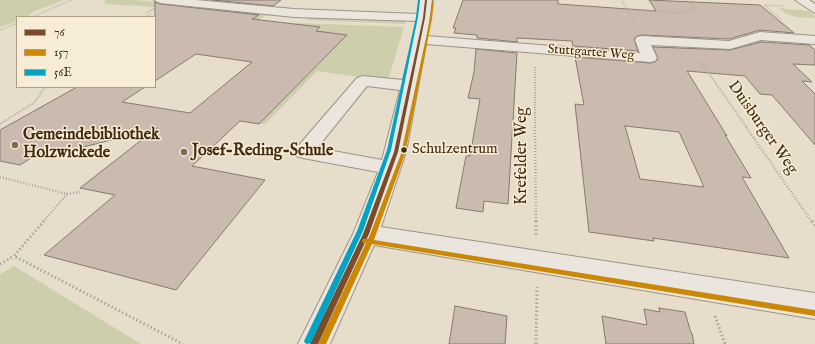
<!DOCTYPE html>
<html>
<head>
<meta charset="utf-8">
<style>
	body { margin:0 }
	#map { position:relative; width:815px; height:344px; overflow:hidden; background:#e6ddcb; font-family:"IM FELL English",serif }
	canvas { display:block }
	.legend { position:absolute; left:16px; top:16px; width:140px; height:72px; box-sizing:border-box; background:#f7ecd5; border:1px solid #af9f87; margin:0; padding:5px 7px; list-style:none; font-size:12px; color:#432c11 }
	.legend li { display:flex; align-items:center; gap:8px; height:20px }
	.legend b { width:20px; border:1px solid #af9f87 }
</style>
</head>
<body>
<div id="map">
<canvas width="815" height="344"></canvas>
<ul class="legend">
<li><b style="height:5px;background:#7a4b2a"></b>76</li>
<li><b style="height:5px;background:#ca8804"></b>157</li>
<li><b style="height:5px;background:#03a3c5"></b>56E</li>
</ul>
</div>
<script>
const ctx = document.querySelector('canvas').getContext('2d');
ctx.lineJoin = 'round';
function paint(path, color) {
  ctx.fillStyle = color;
  ctx.fill(path, 'evenodd');
}
function shape(rows) {
  const path = new Path2D();
  for (const r of rows) {
    path.moveTo(r[0], r[1]);
    for (let i = 2; i < r.length; i += 2) path.lineTo(r[i], r[i + 1]);
  }
  return path;
}
function stroke(path, color, width, dash) {
  ctx.strokeStyle = color;
  ctx.lineWidth = width;
  ctx.lineCap = dash ? 'butt' : 'round';
  ctx.setLineDash(dash || []);
  ctx.stroke(path);
}
function label(font, color, halo, rows, align = 'center') {
  ctx.font = font + ' "IM FELL English",serif';
  ctx.lineWidth = 3;
  ctx.setLineDash([]);
  ctx.textBaseline = 'middle';
  ctx.strokeStyle = halo;
  ctx.fillStyle = color;
  for (const [text, x, y, turn = 0] of rows) {
    ctx.save();
    ctx.translate(x, y);
    ctx.rotate((+turn || 0) * Math.PI / 180);
    ctx.textAlign = isNaN(turn) ? turn : align;
    if (halo) ctx.strokeText(text, 0, 0);
    ctx.fillText(text, 0, 0);
    ctx.restore();
  }
}
paint(shape([
	[0,0,64,0,33,12,27,17,17,17,17,21,0,27],
	[102,0,135,0,168,3,148,13,142,14,155,7,104,4,106,1],
	[187,5,268,14,256,21,175,7],
	[778,8,809,11,815,16,815,18,796,17,787,14],
	[309,17,400,20,405,21,405,24,306,20],
	[296,23,404,27,388,81,317,71,265,124,259,124,347,35,325,32,317,38,309,37,319,27,284,33],
	[14,266,141,344,0,344,0,274]
]), '#cdcfac');
const building = shape([
	[212,0,281,0,273,6,212,0],
	[463,0,558,0,558,4,656,11,649,0,760,5,794,33,760,30,729,39,642,35,637,36,634,39,638,51,573,46,572,41,517,38,517,42,477,38,477,35,454,33,456,28,453,28,463,0],
	[155,2,160,4,259,15,252,19,320,27,316,31,347,35,259,124,240,121,192,166,265,180,176,290,44,255,115,195,80,188,157,128,49,156,39,153,20,165,0,161,0,130,77,87,145,87,122,102,190,113,252,62,196,54,155,81,155,2],
	[761,42,809,45,815,50,815,65,793,64,812,82,802,81,815,94,815,145,772,95,760,94,745,76,687,71,727,136,725,135,751,178,742,177,789,258,653,238,654,241,589,232,575,104,584,105,575,57,650,63,655,62,658,59,653,47,730,50,761,42],
	[625,126,679,132,704,187,640,179,625,126],
	[476,49,517,53,508,204,484,201,483,212,456,208,466,156,470,156,480,99,468,98,474,72,476,49],
	[455,306,507,316,505,344,449,344,455,306],
	[659,308,685,312,691,333,692,333,694,344,606,344,602,316,647,325,644,309,660,312,659,308]
]);
paint(building, '#cbbab0');
stroke(building, '#847b6e', 1);
const minor = shape([
	[154,0,196,0,294,9,418,14,420,0,432,0,427,36,640,53,635,40,637,37,642,36,729,41,760,32,815,36,815,44,761,40,730,49,651,45,657,58,655,61,650,62,426,44,406,152,381,227,815,293,815,319,374,245,330,344,298,344,353,234,378,172,303,158,296,156,293,152,357,78,363,76,403,80,417,21,294,17,160,3,154,0],
	[367,86,400,90,382,160,317,148,367,86],
	[795,0,809,0,815,4,815,13,795,0]
]);
stroke(minor, '#9b9386', 2);
stroke(shape([
	[622,0,634,23],
	[627,9,680,13,694,8,687,0],
	[32,17,71,0],
	[145,17,151,14],
	[781,19,764,5,784,6],
	[0,30,17,23]
]), '#aca69c', 1.5, [0.5, 1]);
stroke(shape([
	[701,62,747,128],
	[535,67,535,128],
	[0,124,35,102,45,87]
]), '#aca69c', 2, [1, 1.5]);
stroke(shape([
	[535,127,536,222],
	[746,127,812,222],
	[0,177,67,194,43,222],
	[67,194,80,192]
]), '#aca69c', 2.5, [1, 2]);
stroke(shape([
	[44,221,14,256,183,344],
	[536,221,536,236],
	[812,221,815,226],
	[0,264,14,256],
	[715,316,725,344],
	[536,344,537,287]
]), '#aca69c', 3, [1.5, 2.5]);
paint(minor, '#ebe6dd');
paint(shape([
	[425,0,427,0,425,18,398,152,369,234,318,344,310,344,363,234,394,152,423,18,425,0]
]), '#7a4b2a');
paint(shape([
	[433,0,434,1,432,19,405,154,374,240,814,310,815,310,815,316,372,244,326,344,318,344,366,243,363,243,362,241,363,239,368,239,369,237,401,154,430,19,432,1,433,0]
]), '#ca8804');
paint(shape([
	[418,0,420,0,418,17,391,150,363,231,311,343,307,344,305,343,304,341,357,231,387,150,416,17,418,0]
]), '#03a3c5');
for (const [x, y, r, color] of [
	[15,145,4,"#7c6a52"],
	[404,150,3.5,"#432c11"],
	[184,152,4,"#7c6a52"]
]) {
  const dot = new Path2D();
  dot.arc(x, y, r, 0, 2 * Math.PI);
  ctx.fillStyle = color;
  ctx.fill(dot);
  stroke(dot, '#f7ecd5', 1.5);
}
label('13px', '#432c11', '#f7ecd5', [
	["Stuttgarter Weg",591,53,4]
]);
label('15px', '#432c11', '#f7ecd5', [
	["Schulzentrum",412,150]
], 'left');
label('16px', '#432c11', '#f7ecd5', [
	["Duisburger Weg",762,128,55],
	["Krefelder Weg",523,156,-90]
]);
label('bold 16px', '#432c11', '#f7ecd5', [
	["Gemeindebibliothek",23,136],
	["Holzwickede",23,154],
	["Josef-Reding-Schule",192,152]
], 'left');
</script>
</body>
</html>
